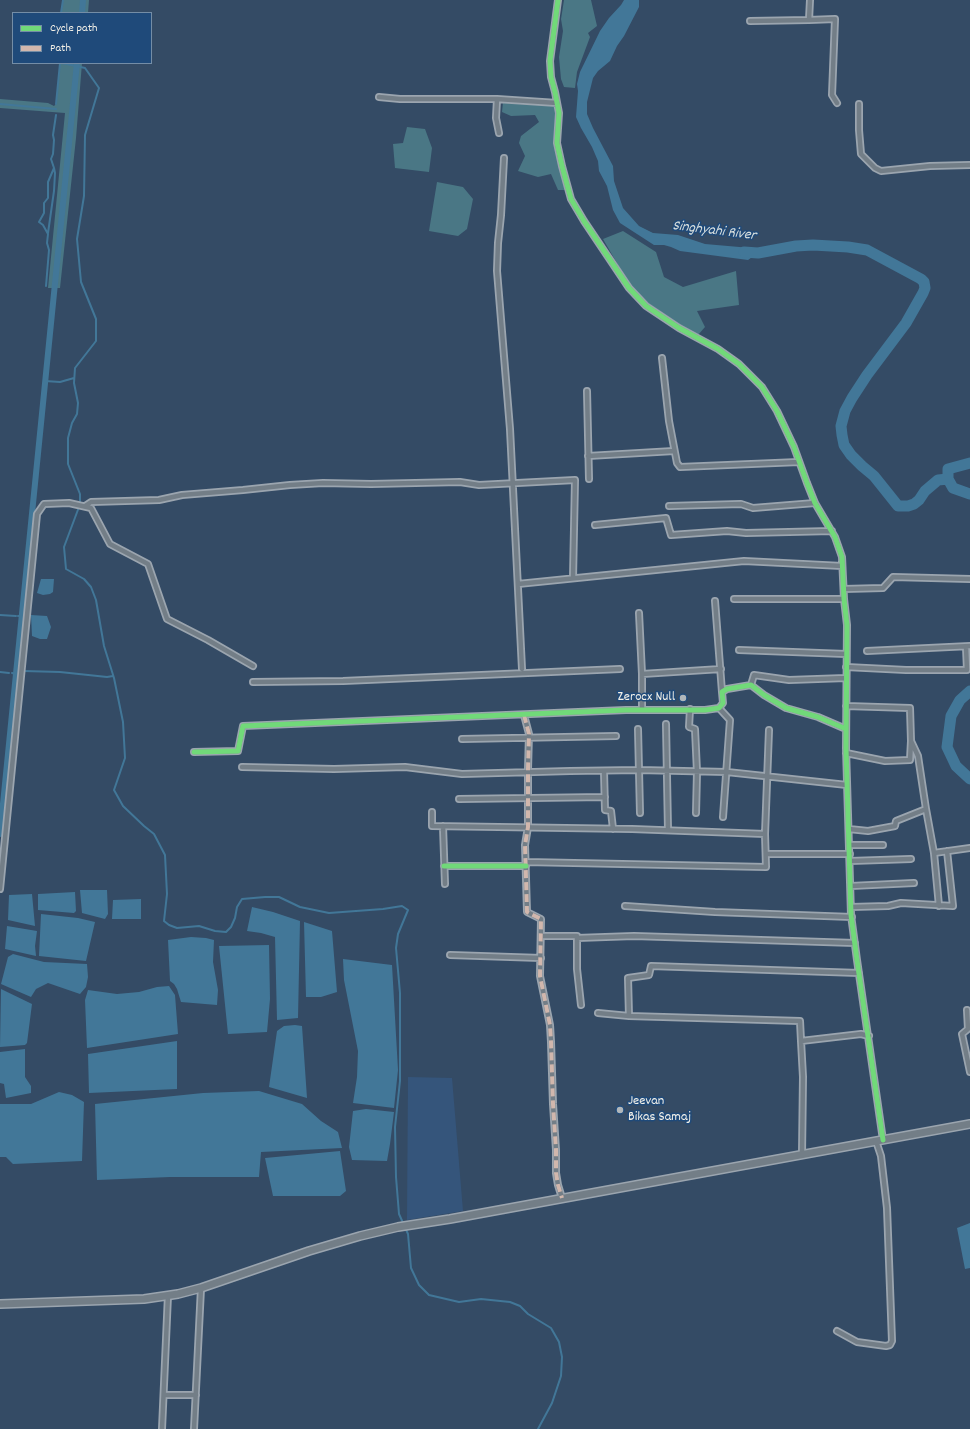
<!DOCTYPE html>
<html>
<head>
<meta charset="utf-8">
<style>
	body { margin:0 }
	#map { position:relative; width:970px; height:1429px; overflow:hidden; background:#344b65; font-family:Dekko,sans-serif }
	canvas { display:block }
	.legend { position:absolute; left:12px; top:12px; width:140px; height:52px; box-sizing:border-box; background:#1f4a7a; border:1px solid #748da6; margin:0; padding:5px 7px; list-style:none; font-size:12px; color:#f4f1e8 }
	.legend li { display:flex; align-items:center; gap:8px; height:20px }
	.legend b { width:20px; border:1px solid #748da6 }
</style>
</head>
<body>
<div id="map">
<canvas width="970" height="1429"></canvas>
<ul class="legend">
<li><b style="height:5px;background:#71d979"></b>Cycle path</li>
<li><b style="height:5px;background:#d1b7ad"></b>Path</li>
</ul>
</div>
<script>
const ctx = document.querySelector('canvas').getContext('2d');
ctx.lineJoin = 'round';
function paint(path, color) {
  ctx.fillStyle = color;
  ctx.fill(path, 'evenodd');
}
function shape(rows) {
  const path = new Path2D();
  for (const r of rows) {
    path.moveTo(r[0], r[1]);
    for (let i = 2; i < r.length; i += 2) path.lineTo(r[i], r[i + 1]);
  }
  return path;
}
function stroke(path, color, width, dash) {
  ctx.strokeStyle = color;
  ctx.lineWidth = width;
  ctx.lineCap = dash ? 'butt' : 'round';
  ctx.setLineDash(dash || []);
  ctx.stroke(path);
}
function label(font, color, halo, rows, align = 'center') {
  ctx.font = font + ' Dekko,sans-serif';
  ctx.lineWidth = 3;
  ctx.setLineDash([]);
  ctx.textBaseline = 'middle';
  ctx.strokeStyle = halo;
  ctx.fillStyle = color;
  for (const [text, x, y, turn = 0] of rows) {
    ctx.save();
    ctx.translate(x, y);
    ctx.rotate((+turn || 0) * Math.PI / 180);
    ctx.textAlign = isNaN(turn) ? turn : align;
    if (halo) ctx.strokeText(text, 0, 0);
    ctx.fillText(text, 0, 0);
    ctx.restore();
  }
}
paint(shape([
	[408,1077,452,1078,463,1211,407,1220]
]), '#35557b');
paint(shape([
	[63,0,89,0,88,13,61,13],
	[564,0,591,0,597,26,588,33,590,37,577,72,575,88,564,87,561,79,559,57,563,31,561,19],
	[60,63,82,63,76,138,60,288,48,288,65,113,0,108,0,99,48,103,54,106,56,104],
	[503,102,554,106,556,113,554,144,565,190,558,190,551,174,538,177,518,171,525,156,519,143,521,136,539,122,535,115,511,116,502,112],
	[407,127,425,129,432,148,429,172,395,168,393,144,403,143],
	[437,182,463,187,473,199,467,229,458,236,429,231],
	[623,231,656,252,664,277,683,287,736,271,739,305,697,311,705,327,698,335,677,323,648,303,629,284,603,239]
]), '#4a7785');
paint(shape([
	[624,0,639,0,639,7,624,36,617,46,610,61,598,71,593,78,587,102,587,114,593,128,613,166,614,181,623,208,639,226,653,233,678,235,705,244,751,248,758,253,748,260,680,251,671,247,664,245,654,245,620,223,613,210,607,186,599,171,598,161,592,147,581,128,576,117,578,91,577,84,580,72,600,31,609,18,621,5],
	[41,579,54,579,53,592,50,594,43,595,37,593],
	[31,615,47,616,51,627,47,639,40,639,32,636],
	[80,890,107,890,108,914,105,919,82,913],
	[75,892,76,911,74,913,38,910,38,894],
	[32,894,35,926,8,920,9,895],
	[141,899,141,919,112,919,113,900],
	[252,907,273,912,300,921,298,1018,277,1020,275,937,261,933,247,931],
	[41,914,78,918,95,922,86,961,39,956],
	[304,922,332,931,337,992,321,997,306,997],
	[7,926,37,931,35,946,36,956,5,949],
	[191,937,206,938,214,940,213,962,218,990,217,1005,181,1002,177,989,174,984,170,981,168,940],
	[269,945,270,999,267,1032,228,1034,219,946],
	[13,954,44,962,87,964,88,977,86,987,80,994,48,983,36,989,31,997,1,984,8,957],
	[343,959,392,965,398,1070,394,1108,353,1103,357,1077,358,1051,344,980],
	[169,986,175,995,178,1034,87,1048,85,1000,88,990,117,994,139,992,157,987],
	[1,989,32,1004,27,1043,25,1045,0,1047],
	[295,1025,302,1026,307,1098,269,1087,277,1031,284,1026],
	[177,1041,177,1089,89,1093,88,1054],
	[25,1049,25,1077,31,1086,31,1093,6,1098,4,1084,0,1083,0,1052],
	[259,1091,302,1104,321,1121,338,1132,342,1148,261,1152,259,1177,170,1177,97,1180,95,1104,203,1093],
	[59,1092,72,1095,84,1102,82,1161,13,1164,6,1157,0,1157,0,1104,31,1104],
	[366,1109,394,1112,390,1144,387,1161,352,1160,349,1147,353,1111],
	[340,1151,346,1191,340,1196,273,1196,265,1158],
	[970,1223,970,1268,965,1269,957,1228]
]), '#427798');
stroke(shape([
	[61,13,63,0],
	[62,63,85,68,99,88,85,135,84,196,77,239,81,282,96,319,96,341,75,368,74,383,78,403,77,414,72,423,68,438,68,464,80,494,80,502],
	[0,104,56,109],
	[56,104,60,63],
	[48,233,54,191,55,173,54,168],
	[46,286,49,250,47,243,48,234,43,225,39,222,44,213,44,203,48,198,48,182,54,168,51,159,53,154,54,140,53,135,56,115],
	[45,381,60,382,74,378],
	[79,507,64,547,66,569,84,579,91,587,96,600,104,646,114,678,123,722,125,758,114,790,123,806,144,826,154,834,165,855,167,894,164,921,169,925,177,928,199,926,215,931,226,932,231,927,235,918,237,907,242,899,265,897,279,897,300,907,329,913,383,909,402,906,408,910,398,934,396,948,400,993,400,1081,395,1127,396,1177,399,1214,408,1234,411,1268,419,1285,429,1295,459,1302,481,1299,510,1302,520,1306,528,1314,551,1328,559,1342,562,1357,561,1376,552,1403,538,1429],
	[0,615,16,616],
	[18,616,22,616],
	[16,670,19,670],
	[24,671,60,672,107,677,113,676],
	[0,672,9,673],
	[12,673,16,674]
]), '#427798', 2);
stroke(shape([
	[82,13,83,0],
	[0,834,77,63]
]), '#427798', 6);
stroke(shape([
	[744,252,758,253,796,246,813,245,848,247,867,250,921,279,924,282,925,288,923,293,906,323,867,375,852,398,845,411,841,426,842,435,844,445,851,455,862,466,874,476,898,506,908,506,914,504,919,500,925,491,938,480,948,479,953,488,970,494],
	[948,479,948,469,970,463],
	[970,691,960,700,951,716,947,747,956,766,970,779]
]), '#427798', 11);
const street = shape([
	[558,0,550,61,551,77,555,92,559,113,557,143,562,166,571,199,584,221,629,288,646,306,679,328,718,349,739,364,762,387,777,411,794,447,807,483,815,503,835,537,842,557,844,599,847,625,846,748,851,915,857,960,883,1140],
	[810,0,809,20,835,19,832,95,837,103],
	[750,21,809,20],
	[379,97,400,99,497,99,557,103],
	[497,99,496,118,499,133],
	[859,104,859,130,861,154,875,168,881,171,930,166,970,165],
	[504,158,501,215,498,243,497,271,510,429,522,669],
	[662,358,669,421,677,463,680,467,799,462],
	[587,391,589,479],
	[588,456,674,451],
	[85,506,91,502,159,500,182,495,243,490,290,485,323,483,371,484,460,482,479,485,575,480,573,578],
	[669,506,741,504,753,508,815,503],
	[595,525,666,518,671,535,727,531,746,533,832,531],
	[518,584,744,561,842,566],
	[844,589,883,588,893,577,970,579],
	[734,599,844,599],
	[715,601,722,692],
	[639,613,642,674,642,710],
	[739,650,846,654],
	[867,651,970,646],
	[846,667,906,670,967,670,966,647],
	[642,674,721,669],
	[253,682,343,681,620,669],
	[751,685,754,675,789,680,846,678],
	[846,706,910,708,911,741],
	[719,708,730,720,723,817],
	[690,709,689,727,695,729,697,772,696,813],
	[524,715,529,734,528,769,528,827,525,845,527,912,541,919,540,976,550,1025,551,1042,553,1104,556,1150,556,1173,558,1185,562,1198],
	[666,724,668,830],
	[638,729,640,813],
	[462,739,616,736],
	[194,752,238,751,243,726,626,710,705,710,719,708,723,703,722,692,727,689,751,685,764,695,786,708,818,717,846,729],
	[846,753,885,761,910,760,911,741,918,756,926,809],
	[242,767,334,769,405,767,462,774,570,771,639,770,727,772,847,785],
	[604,771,605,810,611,811,613,829],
	[459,799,605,797],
	[432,812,432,826,632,829,765,834],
	[443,826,445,884],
	[849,829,868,831,895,826,896,821,926,809,934,853,970,848],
	[849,845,883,845],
	[934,853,939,906],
	[766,854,850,854],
	[850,861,911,859],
	[526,862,766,867,765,834,769,730],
	[444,866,526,866],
	[851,886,914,883],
	[0,889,37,514,44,504,69,503,91,508,110,544,148,564,167,619,208,640,253,666],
	[625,906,715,912,852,917],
	[851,907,888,906,901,903,953,906,947,851],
	[541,936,577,936,577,969,581,1005],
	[577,938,634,936,855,943],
	[450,955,541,958],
	[967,1010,968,1029,962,1034,970,1072],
	[598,1013,629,1016,800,1021,801,1041,861,1034,869,1036],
	[629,1016,628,978,649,975,651,966,859,973],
	[801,1041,803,1077,802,1154],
	[837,1331,857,1342,886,1346,890,1345,892,1341,887,1208,881,1156,876,1141],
	[164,1395,196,1395],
	[162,1429,168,1295],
	[194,1429,201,1288]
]);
const primary = shape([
	[0,1304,144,1299,178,1294,201,1288,309,1251,360,1236,398,1227,450,1219,970,1124]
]);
stroke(street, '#9ba5af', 8);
stroke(primary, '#9ba5af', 10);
stroke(street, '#737e87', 4.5);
stroke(primary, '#737e87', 7);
stroke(shape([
	[524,715,529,734,528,769,528,827,525,845,527,912,541,919,540,976,550,1025,551,1042,553,1104,556,1150,556,1173,558,1185,562,1198]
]), '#d1b7ad', 4, [8, 4]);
stroke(shape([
	[558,0,550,61,551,77,555,92,559,113,557,143,562,166,571,199,584,221,629,288,646,306,679,328,718,349,739,364,762,387,777,411,794,447,807,483,815,503,835,537,842,557,844,599,847,625,846,748,851,915,857,960,883,1140],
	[194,752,238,751,243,726,626,710,705,710,719,708,723,703,722,692,727,689,751,685,764,695,786,708,818,717,846,729],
	[444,866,526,866]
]), '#71d979', 5);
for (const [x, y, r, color] of [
	[683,698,4,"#b1b7ba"],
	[620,1110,4,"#b1b7ba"]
]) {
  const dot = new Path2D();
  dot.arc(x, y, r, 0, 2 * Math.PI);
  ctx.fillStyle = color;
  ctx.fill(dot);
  stroke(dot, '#1f4a7a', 1.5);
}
label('14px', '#f4f1e8', '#1f4a7a', [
	["Zerocx Null",675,698],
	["Jeevan",628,1102,"left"],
	["Bikas Samaj",628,1118,"left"]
], 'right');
label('italic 15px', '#d9dfdd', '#1f4a7a', [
	["Singhyahi River",714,232,7]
]);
</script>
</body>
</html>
